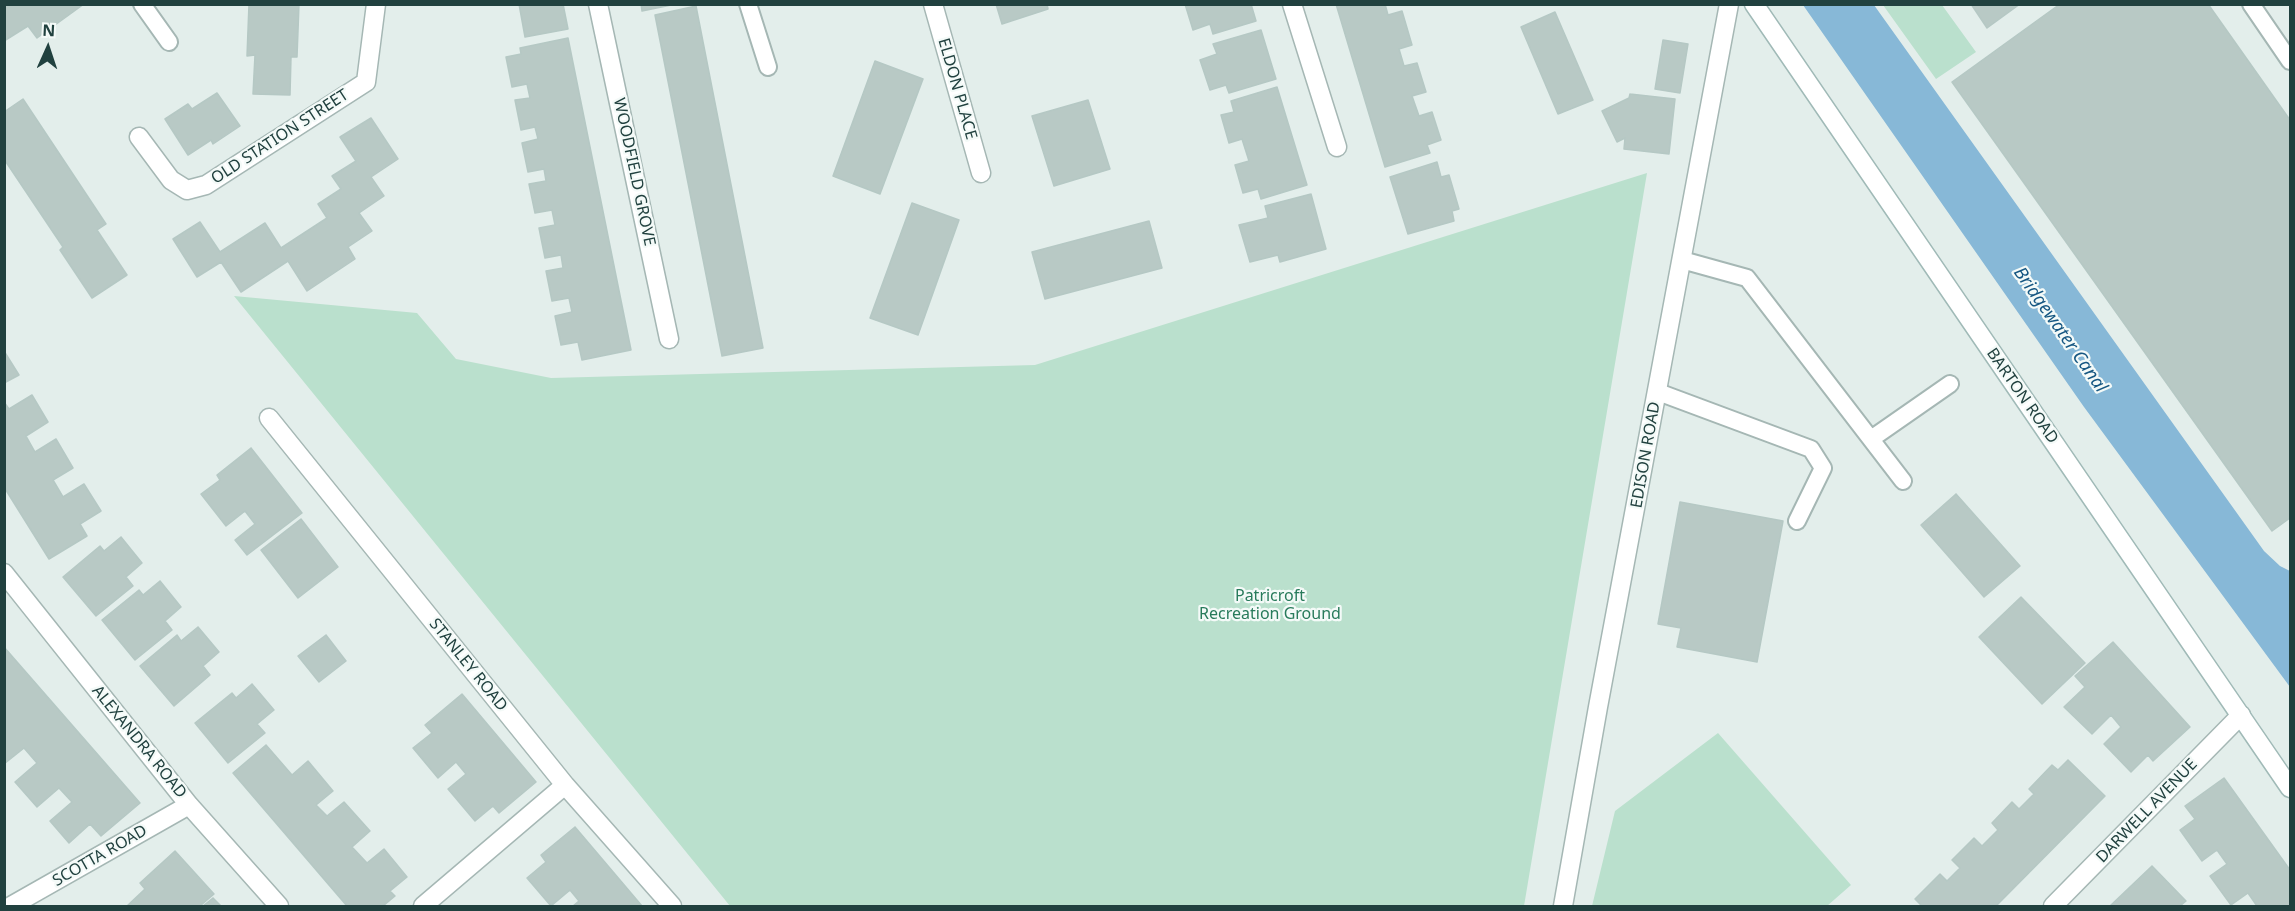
<!DOCTYPE html>
<html>
<head>
<meta charset="utf-8">
<style>
	body { margin:0 }
	#map { position:relative; width:2295px; height:911px; overflow:hidden; background:#e3eeeb; font-family:"Noto Sans",sans-serif }
	canvas { display:block }
	.frame { position:absolute; inset:0; border:6px solid #21413f; pointer-events:none }
	.north { position:absolute; left:18px; top:18px; width:60px; height:60px; -webkit-text-stroke:4px #f4faf8; paint-order:stroke; rotate:3deg; font-size:16px; font-weight:700; line-height:24px; text-align:center; color:#21413f }
	.north::after { content:''; display:block; margin:auto; width:21px; height:27px; background:#21413f; clip-path:polygon(50% 0,100% 100%,50% 72%,0 100%) }
</style>
</head>
<body>
<div id="map">
<canvas width="2295" height="911"></canvas>
<div class="frame"></div>
<div class="north">N</div>
</div>
<script>
const ctx = document.querySelector('canvas').getContext('2d');
ctx.lineJoin = 'round';
function paint(path, color) {
  ctx.fillStyle = color;
  ctx.fill(path, 'evenodd');
}
function shape(rows) {
  const path = new Path2D();
  for (const r of rows) {
    path.moveTo(r[0], r[1]);
    for (let i = 2; i < r.length; i += 2) path.lineTo(r[i], r[i + 1]);
  }
  return path;
}
function stroke(path, color, width, dash) {
  ctx.strokeStyle = color;
  ctx.lineWidth = width;
  ctx.lineCap = dash ? 'butt' : 'round';
  ctx.setLineDash(dash || []);
  ctx.stroke(path);
}
function label(font, color, halo, rows, align = 'center') {
  ctx.font = font + ' "Noto Sans",sans-serif';
  ctx.lineWidth = 4.5;
  ctx.setLineDash([]);
  ctx.textBaseline = 'middle';
  ctx.strokeStyle = halo;
  ctx.fillStyle = color;
  for (const [text, x, y, turn = 0] of rows) {
    ctx.save();
    ctx.translate(x, y);
    ctx.rotate((+turn || 0) * Math.PI / 180);
    ctx.textAlign = isNaN(turn) ? turn : align;
    if (halo) ctx.strokeText(text, 0, 0);
    ctx.fillText(text, 0, 0);
    ctx.restore();
  }
}
paint(shape([
	[1883,5,1942,5,1976,52,1936,79],
	[1647,173,1524,906,730,906,234,296,417,313,456,359,551,378,1035,365],
	[1718,733,1851,885,1827,906,1592,906,1615,811]
]), '#bae0cd');
paint(shape([
	[1803,5,1874,5,2264,551,2280,566,2290,571,2290,687,2084,407]
]), '#87b8d7');
const building = shape([
	[4,4,84,4,37,38,28,26,4,41,4,4],
	[249,4,299,4,297,57,291,57,290,95,253,94,255,55,247,56,249,4],
	[519,4,563,4,568,29,525,37,519,4],
	[641,4,676,4,642,11,641,4],
	[996,4,1047,4,1048,9,1002,24,996,4],
	[1185,4,1251,4,1256,21,1213,34,1210,24,1193,30,1185,4],
	[1336,4,1385,4,1388,15,1402,11,1412,45,1399,49,1404,66,1417,63,1426,92,1412,96,1419,116,1432,112,1441,140,1427,145,1430,153,1385,167,1336,4],
	[1971,4,2020,4,1987,28,1971,4],
	[2060,4,2208,4,2290,120,2290,518,2272,531,1952,82,2060,4],
	[696,6,763,348,722,356,655,15,696,6],
	[1555,12,1593,100,1558,114,1521,27,1555,12],
	[1261,30,1276,79,1229,93,1226,85,1210,90,1200,60,1217,54,1213,44,1261,30],
	[568,38,631,350,582,360,578,342,561,345,555,316,572,312,569,298,552,301,546,271,563,268,561,255,545,258,539,228,555,225,552,210,535,213,529,184,546,181,544,169,528,172,522,143,538,139,535,127,521,130,515,100,530,98,527,84,512,87,506,57,521,54,520,48,568,38],
	[1663,40,1688,44,1680,93,1655,89,1663,40],
	[875,61,923,79,880,194,833,176,875,61],
	[1277,87,1307,185,1261,199,1258,189,1243,193,1235,165,1249,161,1242,139,1229,143,1221,115,1234,112,1231,101,1277,87],
	[217,93,240,126,213,144,211,140,188,155,165,119,188,104,192,109,217,93],
	[1630,94,1675,99,1669,154,1624,149,1625,138,1617,142,1602,111,1629,98,1630,94],
	[23,99,106,224,97,230,127,275,92,298,60,250,63,247,4,159,4,112,23,99],
	[1088,100,1110,169,1054,186,1032,116,1088,100],
	[371,118,398,159,371,177,384,196,359,213,372,231,348,247,355,259,307,291,288,261,241,292,221,262,197,277,173,239,200,222,220,252,265,223,281,248,327,218,318,204,341,189,332,176,356,161,340,137,371,118],
	[1437,162,1441,177,1449,175,1459,209,1452,211,1454,221,1408,234,1390,177,1437,162],
	[1311,194,1326,249,1280,262,1278,255,1250,262,1239,225,1268,218,1265,206,1311,194],
	[912,203,959,220,918,335,870,318,912,203],
	[1149,221,1162,268,1045,299,1032,252,1149,221],
	[4,351,19,375,4,383,4,351],
	[32,395,48,422,26,436,35,452,56,439,73,468,53,480,63,497,84,484,101,511,80,524,87,536,49,559,4,487,4,402,9,409,32,395],
	[251,448,302,513,247,555,235,540,255,524,245,511,226,526,201,494,220,480,217,475,251,448],
	[1956,494,2020,566,1984,597,1921,525,1956,494],
	[1680,502,1783,521,1757,662,1677,647,1681,628,1658,624,1680,502],
	[301,519,338,567,298,598,261,550,301,519],
	[121,537,142,563,126,577,133,586,96,616,63,577,100,546,104,551,121,537],
	[160,581,181,607,165,621,172,630,135,660,102,620,139,590,143,595,160,581],
	[2021,597,2085,663,2042,704,1979,637,2021,597],
	[198,627,219,652,203,666,210,675,174,706,140,666,177,635,181,641,198,627],
	[326,635,346,661,319,682,298,656,326,635],
	[2113,642,2190,727,2153,761,2148,755,2131,772,2104,744,2121,727,2111,715,2092,734,2064,707,2085,687,2075,676,2113,642],
	[4,647,140,803,101,836,90,824,69,843,50,821,72,802,59,788,37,807,15,782,37,763,24,748,4,764,4,647],
	[252,684,274,710,257,724,265,733,228,763,195,723,232,693,236,698,252,684],
	[462,694,536,782,499,813,493,806,475,821,448,789,466,774,456,762,438,778,413,748,432,733,425,725,462,694],
	[266,745,292,775,308,761,333,791,316,805,327,816,344,802,370,831,352,847,367,863,384,849,407,877,390,891,395,896,383,906,347,906,233,773,266,745],
	[2068,760,2105,796,1996,906,1922,906,1915,899,1940,874,1947,881,1960,868,1952,860,1974,838,1982,846,1998,830,1992,823,2012,802,2019,809,2034,794,2029,789,2052,765,2058,770,2068,760],
	[2224,778,2290,870,2290,906,2257,906,2248,893,2231,905,2210,876,2227,864,2217,850,2202,861,2180,830,2195,819,2185,806,2224,778],
	[575,827,642,906,573,906,579,901,570,890,551,906,527,878,546,862,541,855,575,827],
	[175,851,214,894,200,906,127,906,145,889,140,883,175,851],
	[2152,866,2186,901,2180,906,2110,906,2152,866],
	[213,898,221,906,203,906,213,898]
]);
paint(building, '#b8c9c5');
stroke(building, '#b5c8c4', 1.5);
const service = shape([
	[142,4,169,42],
	[748,4,768,67],
	[2251,4,2290,61],
	[1682,260,1747,278,1903,481],
	[1658,392,1811,449,1823,468,1797,521],
	[1871,439,1950,384]
]);
const minor = shape([
	[598,4,669,339],
	[933,4,981,173],
	[1292,4,1337,147],
	[139,137,171,180,187,190,206,185,366,82,376,4],
	[269,418,565,785,672,906],
	[4,573,189,805,279,906],
	[11,906,189,805],
	[423,906,565,785],
	[1563,906,1598,707,1729,4],
	[2053,906,2241,715]
]);
const secondary = shape([
	[1754,4,2290,788]
]);
stroke(service, '#a5b7b4', 20);
stroke(minor, '#a5b7b4', 21);
stroke(secondary, '#a0bab7', 21);
stroke(service, '#fff', 16);
stroke(minor, '#fff', 18);
stroke(secondary, '#fff', 18);
label('16px', '#21413f', '#f4faf8', [
	["ELDON PLACE",957,89,74],
	["OLD STATION STREET",280,137,-33],
	["WOODFIELD GROVE",634,172,78],
	["BARTON ROAD",2022,396,55],
	["EDISON ROAD",1646,455,-80],
	["STANLEY ROAD",468,665,51],
	["ALEXANDRA ROAD",139,742,51],
	["DARWELL AVENUE",2147,811,-46],
	["SCOTTA ROAD",100,856,-30]
]);
label('16px', '#287b5b', '#f4faf8', [
	["Patricroft",1270,596],
	["Recreation Ground",1270,614]
]);
label('italic 18px', '#165782', '#f4faf8', [
	["Bridgewater Canal",2060,330,55]
]);
</script>
</body>
</html>
